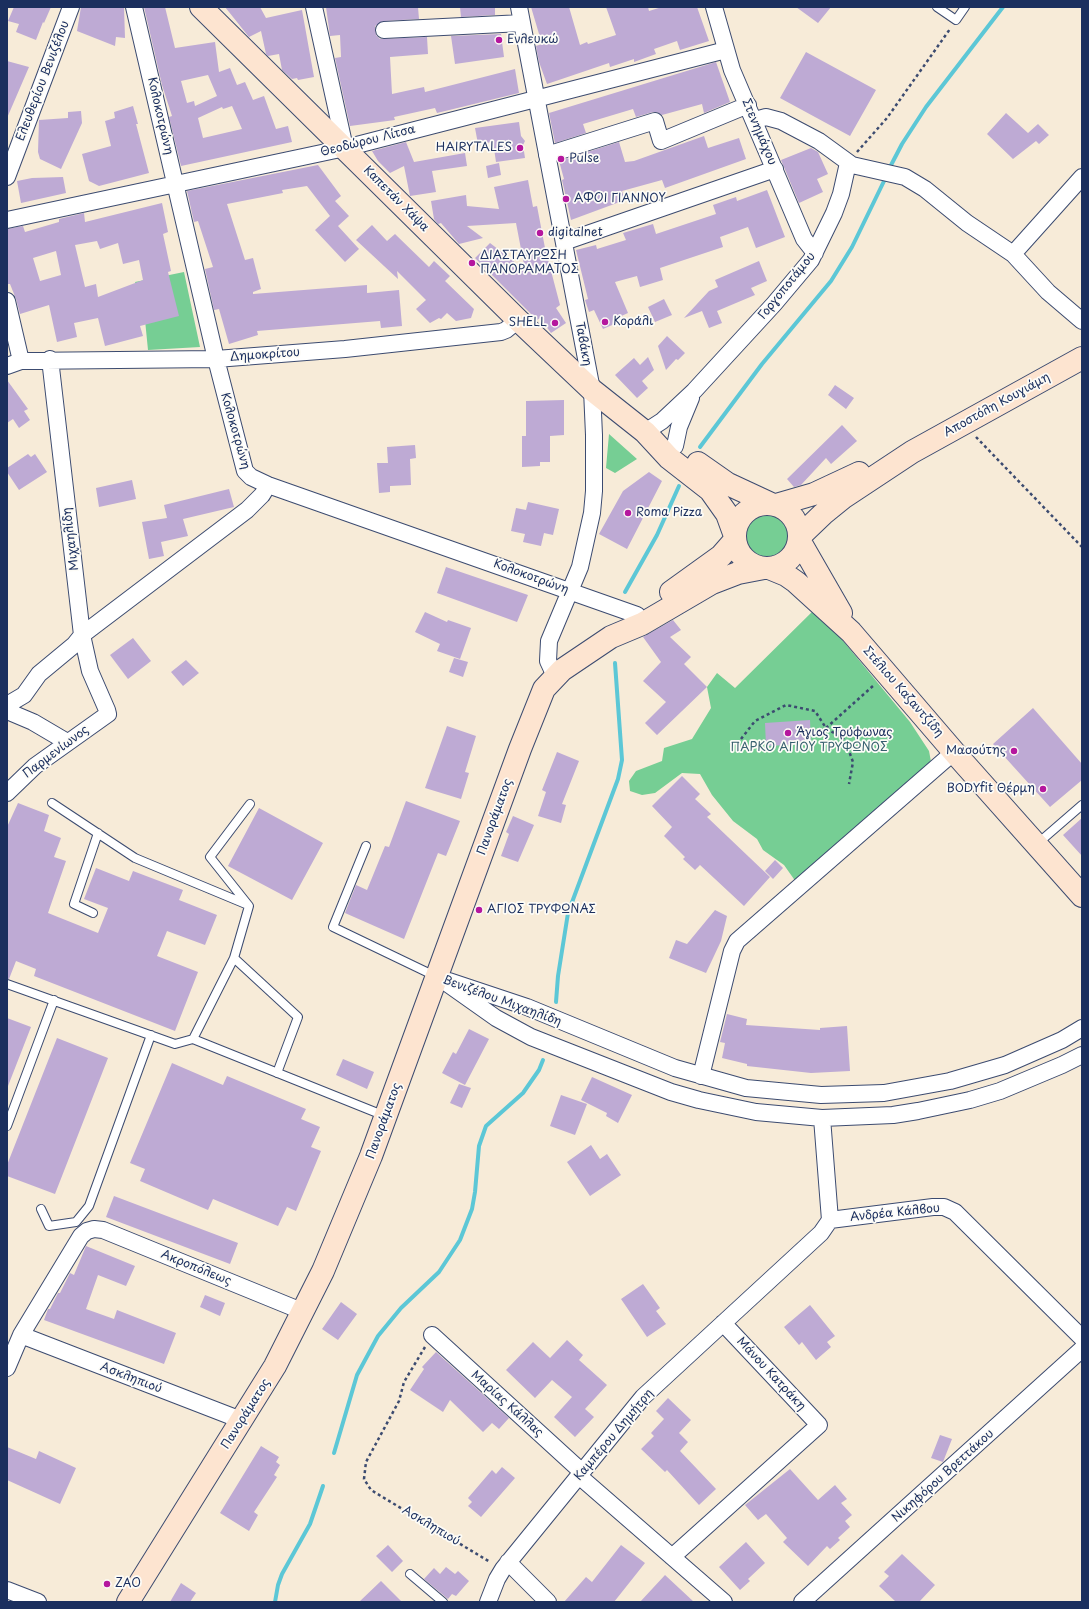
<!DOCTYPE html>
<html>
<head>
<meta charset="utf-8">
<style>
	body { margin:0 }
	#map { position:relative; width:1089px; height:1609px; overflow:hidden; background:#f7ebd8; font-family:"Playpen Sans",sans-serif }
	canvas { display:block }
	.frame { position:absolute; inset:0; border:8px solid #1b2f5e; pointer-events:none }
</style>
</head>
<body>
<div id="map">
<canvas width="1089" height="1609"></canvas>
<div class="frame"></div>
</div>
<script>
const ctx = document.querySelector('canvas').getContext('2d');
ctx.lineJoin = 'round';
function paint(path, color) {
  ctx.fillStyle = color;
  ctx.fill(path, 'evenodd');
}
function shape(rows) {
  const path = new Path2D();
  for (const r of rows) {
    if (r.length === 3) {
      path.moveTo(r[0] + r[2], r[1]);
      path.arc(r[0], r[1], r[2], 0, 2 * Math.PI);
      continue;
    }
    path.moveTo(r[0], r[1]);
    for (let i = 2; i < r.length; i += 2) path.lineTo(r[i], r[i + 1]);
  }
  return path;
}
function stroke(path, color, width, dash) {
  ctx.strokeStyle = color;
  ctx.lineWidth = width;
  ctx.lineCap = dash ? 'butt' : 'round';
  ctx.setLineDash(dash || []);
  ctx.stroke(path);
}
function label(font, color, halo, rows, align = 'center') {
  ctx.font = font + ' "Playpen Sans",sans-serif';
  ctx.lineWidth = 3.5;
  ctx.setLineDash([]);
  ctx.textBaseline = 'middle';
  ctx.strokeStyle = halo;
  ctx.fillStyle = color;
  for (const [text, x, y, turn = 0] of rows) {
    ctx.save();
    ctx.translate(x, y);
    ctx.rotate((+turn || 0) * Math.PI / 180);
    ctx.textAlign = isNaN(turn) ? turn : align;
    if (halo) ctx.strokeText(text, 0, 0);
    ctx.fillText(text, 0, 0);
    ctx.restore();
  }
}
paint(shape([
	[184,272,200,347,148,350,144,310,135,282],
	[609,434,637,459,615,473,606,468],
	[768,536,25],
	[816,608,910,722,929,751,932,767,796,882,784,865,763,850,757,839,733,821,712,795,700,774,682,773,655,793,642,795,630,791,629,781,636,771,662,761,664,748,692,739,711,708,707,687,717,673,735,688]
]), '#76ce94');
stroke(shape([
	[889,169,902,144,926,107,1003,7],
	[700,447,762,364,831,281,852,247,886,177],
	[625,592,657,535,679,486],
	[556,1002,558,976,568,913,618,779,622,760,615,663],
	[334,1453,357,1375,378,1336,401,1308,439,1272,460,1240,472,1209,475,1192,479,1146,486,1126,523,1093,539,1070,543,1060],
	[275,1602,278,1585,282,1574,310,1524,323,1486]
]), '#5cc7d6', 4);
paint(shape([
	[14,7,51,7,44,23,43,22,36,40,16,32,19,24,8,21],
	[81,7,124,7,125,38,116,37,115,46,77,31],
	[144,7,165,7,175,48,215,42,219,72,230,68,237,85,245,82,253,100,264,96,276,129,288,126,292,142,181,166,169,117,172,116,162,85],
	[208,75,217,96,195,106,194,101,187,103,181,81],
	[232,106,242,129,203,138,198,118,222,107,223,109],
	[225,7,260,7,266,18,302,10,314,77,298,80,297,78,292,79,282,70,279,54,268,56,266,54,261,31,249,37],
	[326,7,418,7,419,19,384,21,375,26,376,35,380,39,427,37,428,54,390,57,392,94,424,87,425,92,515,69,519,93,437,113,435,108,394,117,395,120,350,126,335,58,341,57,340,35,330,36],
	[460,7,495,7,495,15,461,17],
	[531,7,569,7,580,45,587,42,588,44,616,35,606,7,648,7,649,11,662,7,697,7,709,41,680,50,677,41,654,49,656,54,634,62,634,59,610,67,609,63,547,84,539,62,536,46,542,44],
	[796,7,831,7,818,23],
	[501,34,504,57,455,64,451,36],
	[806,52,876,90,850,136,780,98],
	[7,61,29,67,7,118],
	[716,62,730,102,704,113,702,104,662,115,657,112,653,112,636,117,633,109,583,124,586,133,555,143,549,113],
	[133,106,138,124,136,124,149,173,99,186,89,181,82,154,111,146,105,121,115,118,114,112],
	[81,111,82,123,61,169,40,159,38,152,39,120,68,118,68,112],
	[1006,113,1028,133,1038,124,1049,135,1039,144,1036,141,1013,159,987,134],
	[519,122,521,136,525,141,523,145,525,158,496,162,493,142,478,144,475,128],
	[704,136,708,148,739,138,746,159,665,188,662,180,622,191,625,200,571,220,562,180,564,179,559,161,619,142,625,162,634,161],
	[406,142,414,162,465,153,467,166,432,171,436,192,410,196,404,166,390,173,378,161,372,151],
	[811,148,818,152,828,174,817,179,823,192,799,203,781,160],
	[499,163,501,175,488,178,486,166],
	[318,165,341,196,335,201,349,216,338,226,359,249,345,262,315,230,330,216,307,186,282,190,283,193,227,204,245,260,253,258,261,289,253,292,253,294,367,285,367,293,399,290,402,326,381,328,380,321,257,331,258,335,229,344,219,309,214,310,205,269,213,267,198,221,194,222,187,191],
	[63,177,66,193,21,203,17,181,32,178],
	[528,180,533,207,537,206,545,248,560,305,556,308,566,323,551,333,540,318,537,320,475,258,490,243,525,270,516,223,467,226,483,238,459,244,441,223,438,224,434,219,431,201,466,195,467,206,499,209,494,187],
	[767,190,785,237,756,248,748,227,720,237,723,247,660,268,663,280,640,287,637,276,615,282,628,313,617,318,619,322,603,329,594,310,589,312,585,300,588,299,576,250,596,245,597,249,626,240,623,233,653,224,656,234,716,214,713,205,736,197,737,201],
	[162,203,168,232,163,234,171,271,168,272,179,316,140,326,143,336,105,346,98,318,74,323,77,337,57,342,49,305,20,314,16,299,10,284,7,284,7,229,23,226,25,232,59,222,59,219,84,213,85,222],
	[97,241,100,249,118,243,123,264,139,260,143,280,98,297,96,284,85,287,75,245],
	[56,251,61,275,40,281,33,258],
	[372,225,387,241,395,234,429,267,434,261,450,276,445,281,474,309,471,318,456,321,447,313,441,319,439,318,430,323,416,309,426,300,397,271,398,279,356,240],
	[759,261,767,281,751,288,755,295,717,311,722,323,709,328,702,311,684,318,709,291,718,287,715,280],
	[664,299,672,315,655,322,648,307],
	[667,336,685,353,678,360,676,359,666,370,658,346],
	[648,357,654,370,642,381,648,388,637,398,615,375,634,358,640,365],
	[7,380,28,409,24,411,30,420,19,428,13,419,7,423],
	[835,385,854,398,846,409,828,395],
	[564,400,564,435,550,436,550,462,540,462,540,466,522,467,522,436,526,436,526,401],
	[842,425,857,441,831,464,826,458,801,485,794,487,787,479],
	[415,445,416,458,410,459,411,485,390,486,390,492,379,493,377,463,388,463,387,447],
	[28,454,31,457,35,454,47,472,19,490,7,472,7,468],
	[649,472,662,481,627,549,599,534,623,491],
	[132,480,136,499,99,507,96,488],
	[229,489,234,507,183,519,188,536,161,542,164,556,149,559,142,522,167,518,164,505],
	[528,502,559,509,553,535,544,533,541,546,523,542,525,534,511,531,516,508,526,510],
	[446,567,528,595,517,622,437,593],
	[425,612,447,622,448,620,471,628,460,659,437,651,440,644,415,632],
	[673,620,681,630,670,637,691,657,684,664,707,687,657,735,645,723,666,702,643,681,661,662,643,637],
	[133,638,151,661,128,679,110,655],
	[454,658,468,662,463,677,449,672],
	[186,660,199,673,183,686,171,672],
	[1033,708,1082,764,1082,780,1050,807,993,744],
	[810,720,811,744,766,746,765,723],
	[447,726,476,736,465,772,469,773,461,799,425,788],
	[557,752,579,761,562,804,566,805,561,823,538,816,546,792,542,790],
	[682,776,700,794,695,799,711,814,707,817,770,877,744,906,700,865,695,870,683,859,685,857,664,836,672,827,652,806],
	[406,801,460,821,446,856,438,853,404,939,345,913,356,885,367,890,385,846,389,847],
	[18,803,49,815,44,831,61,838,54,857,66,861,48,913,98,933,108,908,84,899,96,868,129,881,133,871,183,890,179,900,217,915,205,945,167,931,157,956,198,972,175,1031,34,976,36,969,16,961,9,979,7,979,7,827],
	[259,808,323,843,292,900,228,866],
	[513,816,534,825,518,862,501,856,509,834,506,832],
	[1082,818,1082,856,1063,835],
	[775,860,783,868,773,879,765,871],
	[715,910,727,916,721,941,706,973,669,958,676,940,687,944],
	[727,1014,747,1019,746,1025,820,1030,820,1028,847,1026,850,1071,811,1073,747,1066,747,1064,722,1058,725,1043,720,1042],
	[7,1018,31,1027,8,1086,7,1086],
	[469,1029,489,1039,465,1085,442,1073,453,1052,456,1054],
	[57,1038,108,1058,55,1194,7,1176,7,1165],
	[343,1059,374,1072,367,1089,336,1075],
	[172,1063,223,1085,227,1076,306,1109,301,1119,320,1127,311,1147,321,1151,296,1211,287,1207,278,1226,213,1199,208,1210,140,1181,145,1169,130,1163],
	[592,1077,632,1095,618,1123,606,1116,607,1113,581,1100],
	[459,1084,471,1088,462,1108,450,1103],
	[561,1095,587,1104,575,1135,550,1126],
	[591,1145,600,1159,607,1154,621,1175,590,1196,567,1162],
	[114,1196,238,1243,230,1264,106,1217],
	[86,1246,135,1266,126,1286,98,1275,86,1309,114,1319,117,1310,176,1333,164,1364,44,1320,48,1309,50,1309,58,1293,60,1293,70,1273,74,1275],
	[643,1284,660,1308,656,1311,666,1324,647,1337,621,1299],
	[205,1295,225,1303,220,1316,200,1307],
	[341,1302,357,1314,338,1340,322,1329],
	[810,1305,835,1336,827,1342,831,1347,816,1360,802,1342,799,1345,784,1327],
	[567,1340,583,1355,579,1360,607,1385,585,1409,594,1417,575,1437,554,1417,572,1397,552,1380,535,1398,506,1370,533,1342,550,1358],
	[436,1352,509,1418,499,1429,492,1423,483,1432,450,1400,443,1412,410,1390,424,1369,422,1367],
	[668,1398,691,1420,679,1433,688,1442,680,1451,716,1489,699,1505,667,1470,665,1472,641,1449,654,1436,651,1433,664,1419,656,1411],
	[940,1435,952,1439,943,1462,931,1458],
	[261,1446,279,1457,276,1462,280,1465,274,1475,277,1477,254,1512,258,1515,249,1531,220,1513],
	[7,1447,36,1459,39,1451,76,1468,60,1504,7,1480],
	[502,1467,515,1478,481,1517,468,1506,472,1502,468,1498,492,1470,496,1474],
	[790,1469,818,1500,835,1485,847,1499,841,1503,852,1515,845,1521,850,1527,838,1538,840,1540,830,1549,827,1546,808,1566,783,1542,787,1538,766,1514,758,1520,745,1505],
	[746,1542,765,1563,748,1579,750,1581,740,1590,719,1567],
	[388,1545,403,1561,392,1572,376,1556],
	[621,1545,645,1563,614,1602,564,1602,586,1577,592,1582],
	[902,1554,935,1585,919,1602,896,1602,879,1586,889,1576,884,1572],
	[446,1567,455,1574,458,1571,469,1581,456,1596,452,1594,448,1599,424,1579,434,1568,440,1574],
	[665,1575,694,1602,640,1602],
	[381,1581,402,1602,359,1602],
	[181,1583,196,1593,190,1602,170,1602]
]), '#beaad4');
const lane = shape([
	[937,7,956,20,965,7],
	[52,803,135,858,248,905],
	[1037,844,1082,805],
	[366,846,333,927,435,976],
	[93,913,74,904,98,833],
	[234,958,298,1017,277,1073],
	[7,984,175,1044,193,1039,385,1116],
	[193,1039,234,958,249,906,210,857,250,804],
	[7,1126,54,1000],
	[41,1209,49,1226,76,1222,89,1206,151,1035],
	[410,1574,443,1602]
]);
const street = shape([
	[134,7,216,359,245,471,251,477,268,485,637,615],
	[314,7,345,148],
	[519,7,592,390,594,435,594,491,592,513,580,567,549,641,548,661,555,676],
	[714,7,732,70,804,239,815,253],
	[384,30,522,23],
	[755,120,766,117,781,121,819,141,852,165,905,177,925,189,967,223,1013,254,1048,292,1082,321],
	[547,155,655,121,661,141,748,105],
	[7,177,71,7],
	[7,220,345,148,726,50],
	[564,242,775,169],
	[1013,254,1082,177],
	[7,301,21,361],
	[7,366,21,361,216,359,345,349,501,332,506,330,518,320],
	[645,432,662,421,694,391,774,304,811,260,834,213,841,194,848,163],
	[675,446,679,427,691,398],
	[7,705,24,695,39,674,74,645,82,635,247,510,262,495,268,485],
	[7,711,33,722,67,742],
	[7,793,35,766,108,714,107,710,90,671,82,635,50,359],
	[438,977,496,1018,531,1037,671,1092,699,1100,756,1112,822,1118,893,1115,918,1111,970,1100,1000,1091,1062,1065,1082,1055],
	[449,981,527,1007,675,1068,746,1088,821,1095,884,1093,950,1081,1005,1065,1062,1040,1082,1028],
	[701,1076,732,951,737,941,954,752],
	[822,1118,830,1220,933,1207,944,1207,955,1212,1082,1338],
	[21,1335,241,1420],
	[432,1335,582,1472],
	[7,1368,21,1335,81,1236,87,1231,94,1229,103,1230,304,1312],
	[579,1476,724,1602],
	[672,1557,819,1425,723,1323],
	[508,1562,548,1602],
	[7,1590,38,1602],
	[488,1602,497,1579,503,1569,643,1397,821,1233,830,1220],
	[802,1602,1082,1349]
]);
const secondary = shape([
	[201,7,518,320,592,390,645,432,669,458,710,490,727,514,735,536],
	[698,463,728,484,771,504],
	[767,536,32],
	[776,505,814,494,859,473],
	[800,536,823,514,844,497,912,452,1082,358],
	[799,540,841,613],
	[769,568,786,575,796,582,851,632,954,752,1082,896],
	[671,592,721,556,735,540],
	[128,1602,275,1366,323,1271,371,1156,520,749,544,689,562,670,611,637,642,624,712,583,738,573,764,568]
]);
stroke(lane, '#3c4b70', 10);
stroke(street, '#3c4b70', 18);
stroke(secondary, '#3c4b70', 24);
stroke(shape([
	[857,152,887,118,950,29],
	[976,437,1082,547],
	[826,728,874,685],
	[741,739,755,721,786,705,815,711,826,728,845,740,853,762,849,784],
	[425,1347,404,1382,399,1401,366,1462,364,1479,371,1490,490,1562]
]), '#3c4b70', 2.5, [3, 3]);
stroke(lane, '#fff', 8);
stroke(street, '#fff', 16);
stroke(secondary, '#fde4d0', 22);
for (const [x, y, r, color] of [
	[499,40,4,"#b5179e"],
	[520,148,4,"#b5179e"],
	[561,159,4,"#b5179e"],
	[566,199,4,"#b5179e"],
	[540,233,4,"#b5179e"],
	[472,263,4,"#b5179e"],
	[605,322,4,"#b5179e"],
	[555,323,4,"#b5179e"],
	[628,513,4,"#b5179e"],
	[788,733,4,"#b5179e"],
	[1014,751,4,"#b5179e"],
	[1043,789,4,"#b5179e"],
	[479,910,4,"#b5179e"],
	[107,1584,4,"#b5179e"]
]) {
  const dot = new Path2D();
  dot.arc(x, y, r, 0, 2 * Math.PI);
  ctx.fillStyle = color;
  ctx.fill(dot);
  stroke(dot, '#fdfcf7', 1.5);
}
label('12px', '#1b2f5e', '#fdfcf7', [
	["Ενλευκώ",507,40],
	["HAIRYTALES",512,148,"right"],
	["Pulse",569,159],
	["ΑΦΟΙ ΓΙΑΝΝΟΥ",574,199],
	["digitalnet",548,233],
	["ΔΙΑΣΤΑΥΡΩΣΗ",480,256],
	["ΠΑΝΟΡΑΜΑΤΟΣ",480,270],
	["Κοράλι",613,322],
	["SHELL",547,323,"right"],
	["Roma Pizza",636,513],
	["Άγιος Τρύφωνας",796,733],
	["Μασούτης",1006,751,"right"],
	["BODYfit Θέρμη",1035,789,"right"],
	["ΑΓΙΟΣ ΤΡΥΦΩΝΑΣ",487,910],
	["ZAO",115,1584]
], 'left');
label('12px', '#1b2f5e', '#fdfcf7', [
	["Ελευθερίου Βενιζέλου",43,81,-69],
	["Κολοκοτρώνη",160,116,77],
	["Στενημάχου",759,132,67],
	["Θεοδώρου Λίτσα",368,141,-14],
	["Καπετάν Χάψα",396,199,45],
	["Γοργοποτάμου",787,286,-51],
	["Ταβάκη",583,344,79],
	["Δημοκρίτου",265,355,-4],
	["Αποστόλη Κουγιάμη",997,405,-29],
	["Κολοκοτρώνη",235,431,74],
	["Μιχαηλίδη",71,539,-97],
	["Κολοκοτρώνη",531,577,20],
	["Στέλιου Καζαντζίδη",903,692,49],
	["Παρμενίωνος",56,752,-37],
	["Πανοράματος",495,817,-70],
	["Βενιζέλου Μιχαηλίδη",502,1001,20],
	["Πανοράματος",384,1121,-70],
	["Ανδρέα Κάλβου",895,1213,-6],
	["Ακροπόλεως",196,1268,22],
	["Μάνου Κατράκη",771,1374,47],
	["Ασκληπιού",131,1378,21],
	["Μαρίας Κάλλας",507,1404,42],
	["Πανοράματος",246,1414,-58],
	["Καμπέρου Δημήτρη",614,1435,-50],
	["Νικηφόρου Βρεττάκου",943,1476,-42],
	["Ασκληπιού",431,1526,31]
]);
label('12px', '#365f6e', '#fdfcf7', [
	["ΠΑΡΚΟ ΑΓΙΟΥ ΤΡΥΦΩΝΟΣ",809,748]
]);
</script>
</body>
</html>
